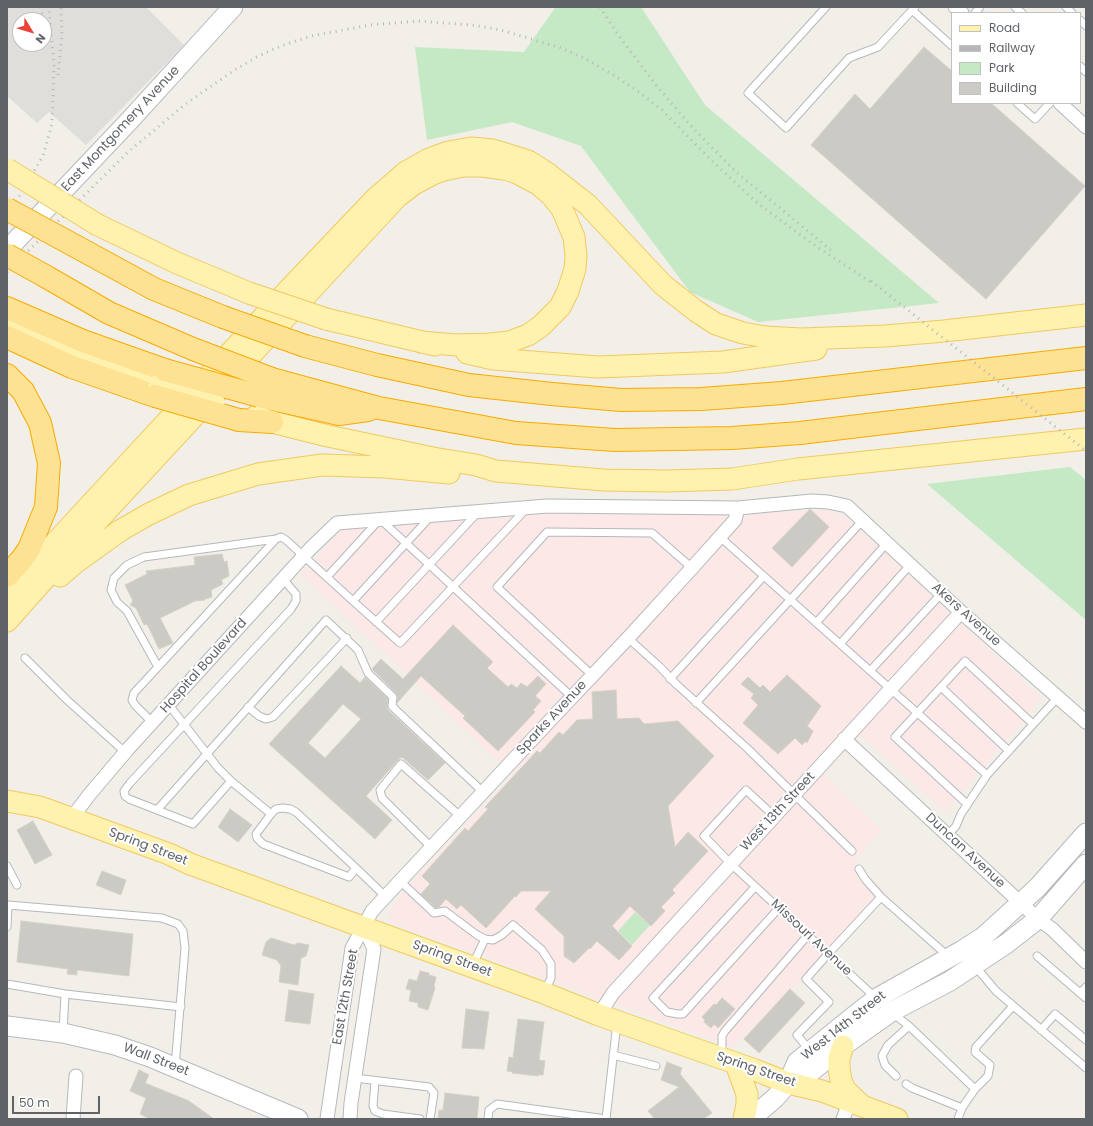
<!DOCTYPE html>
<html>
<head>
<meta charset="utf-8">
<style>
	body { margin:0 }
	#map { position:relative; width:1093px; height:1126px; overflow:hidden; background:#f1efe8; font-family:Poppins,sans-serif }
	canvas { display:block }
	.frame { position:absolute; inset:0; border:8px solid #5f6368; pointer-events:none }
	.legend { position:absolute; left:951px; top:12px; width:130px; height:92px; box-sizing:border-box; background:#fff; border:1px solid #bfc1c3; margin:0; padding:5px 7px; list-style:none; font-size:12px; color:#5f6368 }
	.legend li { display:flex; align-items:center; gap:8px; height:20px }
	.legend b { width:20px; border:1px solid #bfc1c3 }
	.north { position:absolute; left:12px; top:12px; width:40px; height:40px; box-sizing:border-box; background:#fff; border:1px solid #bfc1c3; border-radius:50%; rotate:128deg; font-size:11px; font-weight:700; line-height:16px; text-align:center; color:#5f6368 }
	.north::after { content:''; display:block; margin:auto; width:14px; height:18px; background:#ea4335; clip-path:polygon(50% 0,100% 100%,50% 72%,0 100%) }
	.scale { position:absolute; left:12px; top:1096px; width:88px; height:18px; box-sizing:border-box; border:2px solid #5f6368; border-top:0; padding-left:5px; font-size:12px; line-height:14px; white-space:nowrap; color:#5f6368; -webkit-text-stroke:3px #fff; paint-order:stroke }
</style>
</head>
<body>
<div id="map">
<canvas width="1093" height="1126"></canvas>
<div class="frame"></div>
<ul class="legend">
<li><b style="height:5px;background:#fff2af"></b>Road</li>
<li><b style="height:5px;background:#b6b7b8"></b>Railway</li>
<li><b style="height:11px;background:#c5e8c5"></b>Park</li>
<li><b style="height:11px;background:#cccac5"></b>Building</li>
</ul>
<div class="north">N</div>
<div class="scale">50 m</div>
</div>
<script>
const ctx = document.querySelector('canvas').getContext('2d');
ctx.lineJoin = 'round';
function paint(path, color) {
  ctx.fillStyle = color;
  ctx.fill(path, 'evenodd');
}
function shape(rows) {
  const path = new Path2D();
  for (const r of rows) {
    path.moveTo(r[0], r[1]);
    for (let i = 2; i < r.length; i += 2) path.lineTo(r[i], r[i + 1]);
  }
  return path;
}
function stroke(path, color, width, dash) {
  ctx.strokeStyle = color;
  ctx.lineWidth = width;
  ctx.lineCap = dash ? 'butt' : 'round';
  ctx.setLineDash(dash || []);
  ctx.stroke(path);
}
function label(font, color, halo, rows, align = 'center') {
  ctx.font = font + ' Poppins,sans-serif';
  ctx.lineWidth = 4;
  ctx.setLineDash([]);
  ctx.textBaseline = 'middle';
  ctx.strokeStyle = halo;
  ctx.fillStyle = color;
  for (const [text, x, y, turn = 0] of rows) {
    ctx.save();
    ctx.translate(x, y);
    ctx.rotate((+turn || 0) * Math.PI / 180);
    ctx.textAlign = isNaN(turn) ? turn : align;
    if (halo) ctx.strokeText(text, 0, 0);
    ctx.fillText(text, 0, 0);
    ctx.restore();
  }
}
paint(shape([
	[7,7,146,7,184,45,86,145,49,112,37,123,7,96],
	[20,20,44,20,44,44,20,44]
]), '#e0deda');
paint(shape([
	[826,510,844,515,1042,698,945,812,861,735,824,774,881,830,854,861,888,894,733,1047,392,923,388,914,408,886,512,776,498,761,301,574,341,530,550,512,774,512]
]), '#fce8e6');
paint(shape([
	[554,7,641,7,705,105,939,303,758,322,690,292,581,146,512,122,427,140,415,47,524,52,555,8],
	[1070,467,1086,480,1086,620,927,484],
	[635,912,650,925,632,945,618,931]
]), '#c5e8c5');
const building = shape([
	[924,47,952,71,952,103,991,103,1085,186,986,299,811,145,855,94,870,109,924,47],
	[810,509,829,527,792,567,772,548,810,509],
	[222,554,224,562,227,561,229,576,221,580,223,584,211,590,212,597,205,599,205,600,195,601,160,618,173,643,159,649,147,624,144,625,136,608,130,605,133,601,125,585,147,574,146,571,195,565,194,557,222,554],
	[453,625,493,662,487,668,508,687,511,684,517,688,521,683,527,687,538,676,546,684,535,696,541,701,533,710,535,712,498,751,463,718,465,716,421,676,397,703,398,697,397,694,372,669,381,659,403,679,453,625],
	[341,666,360,683,365,677,388,699,387,706,388,710,445,763,428,780,402,757,397,761,366,796,392,820,375,839,269,744,341,666],
	[343,704,361,719,325,758,308,743,343,704],
	[787,675,821,706,807,726,813,731,807,743,806,741,802,745,795,738,778,754,743,723,758,705,751,698,754,694,741,684,748,677,760,688,763,685,770,692,787,675],
	[616,690,617,719,639,718,644,724,678,721,714,756,668,806,675,847,688,832,708,851,672,890,675,893,661,907,665,911,651,926,630,906,612,926,632,946,619,960,597,941,590,949,589,948,574,963,564,956,564,936,535,909,551,891,521,891,516,897,515,896,486,928,461,905,457,909,446,899,439,907,436,908,421,894,430,884,422,876,465,828,468,831,488,809,485,807,537,751,540,753,559,732,563,735,577,720,593,719,592,692,616,690],
	[230,809,252,825,238,842,218,827,230,809],
	[33,821,52,855,35,864,17,830,33,821],
	[102,871,126,880,121,895,96,885,102,871],
	[21,921,133,934,129,976,77,970,77,975,67,974,68,969,17,962,21,921],
	[271,938,294,945,298,943,309,945,306,956,301,958,298,985,279,982,281,966,277,960,262,955,266,942,271,938],
	[420,971,429,973,429,975,436,977,434,986,435,988,428,1010,418,1007,418,1003,409,1001,411,990,406,989,409,979,417,981,420,971],
	[790,989,805,1003,759,1053,744,1039,790,989],
	[289,990,314,994,310,1024,285,1021,289,990],
	[722,998,735,1009,718,1028,714,1024,711,1028,704,1022,705,1020,702,1017,714,1004,716,1005,722,998],
	[466,1009,489,1012,484,1049,462,1048,466,1009],
	[518,1019,544,1022,539,1060,545,1061,543,1075,538,1075,538,1076,512,1073,513,1072,507,1071,509,1057,513,1058,518,1019],
	[667,1062,682,1068,680,1074,712,1113,703,1119,655,1119,648,1111,679,1087,661,1080,667,1062],
	[139,1070,149,1075,145,1083,189,1101,214,1119,150,1119,140,1114,146,1098,130,1091,139,1070],
	[445,1093,479,1097,477,1119,438,1119,439,1110,443,1110,445,1093]
]);
paint(building, '#cccac5');
stroke(building, '#d6d1c6', 1);
const lane = shape([
	[826,7,748,93,786,128,849,58,878,47,915,7],
	[1015,7,1022,13],
	[1066,7,1072,13],
	[912,10,952,46],
	[975,13,980,7],
	[1080,20,1086,26],
	[1080,66,1086,72],
	[1017,103,1035,119,1050,103],
	[720,537,987,775],
	[327,577,380,519,572,697],
	[353,601,400,643,527,508],
	[376,622,478,512],
	[816,623,887,543],
	[628,638,660,667,676,684,747,748,852,851],
	[840,644,910,565],
	[25,658,67,700,126,753],
	[158,667,127,611,117,602,111,590,114,578,127,565,144,557,276,539],
	[870,671,941,594],
	[592,675,497,587,547,532,652,533,692,568],
	[670,679,764,576],
	[941,687,1009,751],
	[696,703,863,520],
	[169,705,218,768,231,781,271,814,256,834,257,838,263,844,349,877,356,868,386,897],
	[248,707,259,716,266,719,273,717,347,638],
	[153,723,135,705,132,700,134,693,276,539,281,537,286,540,353,601,432,515],
	[231,781,193,824,129,799,125,796,124,791,130,783,291,609,296,601,296,594,283,579],
	[967,804,895,737,965,661,1033,724],
	[157,810,326,620,358,650,368,673,393,697,392,706,397,711,483,792],
	[271,814,276,809,283,808,290,809,296,812,356,868],
	[774,816,746,790,704,836,730,863,891,1012,909,1026,975,1089],
	[948,835,956,826,961,814,987,775,1058,697],
	[431,847,382,798,380,790,401,764,460,816],
	[7,866,17,885],
	[859,869,865,879,881,897],
	[400,881,434,913,445,911,477,935,485,939,493,940,502,935,513,925,542,950,551,964,551,978,545,991],
	[755,887,653,998,667,1012,678,1014,683,1014,779,908],
	[7,927,8,905,162,918,178,924,183,931,185,948,175,1067],
	[1037,956,1080,993],
	[472,966,485,939],
	[975,966,996,991,1086,1068],
	[7,984,65,994,181,1007],
	[1086,987,1080,993,1086,998],
	[1041,1030,1055,1014,1086,1040],
	[63,1033,65,994],
	[810,1051,797,1035,829,1002,806,979,828,954,881,897,949,957],
	[613,1055,656,1066],
	[718,1055,722,1046,722,1036,725,1031,808,935],
	[896,1076,885,1065,882,1056,888,1045,909,1026],
	[355,1078,429,1087,434,1093,430,1119],
	[375,1081,373,1106,375,1111,383,1114,420,1119],
	[906,1084,912,1088,962,1108],
	[488,1119,489,1110,497,1104,606,1119,617,1023],
	[958,1119,962,1108,975,1089,988,1076,990,1065,975,1052,976,1047,1013,1006]
]);
const street = shape([
	[955,7,962,13],
	[1060,103,1086,127],
	[844,739,1038,919,1052,929,1086,962],
	[71,819,89,795,128,749,310,549,337,523,547,506,738,508,812,501,828,502,847,506,961,612,1086,722],
	[599,1015,613,993,961,612],
	[73,1119,76,1076],
	[327,1119,352,948,372,911,556,714,629,637,692,568,735,520,738,508],
	[350,1119,351,1103,374,949,364,927],
	[843,1119,850,1101]
]);
const secondary = shape([
	[7,250,130,120,233,7],
	[7,1026,63,1033,115,1045,150,1057,298,1119],
	[788,1083,808,1074,843,1046,891,1012,950,981,1006,944,1038,919,1086,864],
	[751,1119,776,1097,788,1083,797,1062,854,1016,877,998,961,951,983,937,1037,888,1086,833]
]);
const primary = shape([
	[98,225,177,263,249,293],
	[7,319,77,352,159,385],
	[326,319,435,345],
	[467,353,493,359,598,367,723,362,816,349],
	[256,416,272,422,328,436,433,458,476,465,496,471,604,480,667,481,732,479,798,469,1086,439],
	[60,576,75,563,121,530,149,514,189,495,258,474,322,465,385,467,449,473],
	[7,595,291,287,375,199,406,172,429,159,448,152,471,148,493,150,528,161,547,173,588,205,663,285,696,311,716,324,743,333,766,337,801,339,885,336,944,331,1086,315],
	[7,621,72,548,397,197,414,184,433,174,444,170,463,166,482,166,504,169,515,172,538,184,551,195,562,209,574,237,576,256,575,269,568,291,560,307,541,326,528,335,509,342,490,344,456,345,421,342],
	[7,801,40,807,169,854,190,864,544,993,599,1015,755,1070,788,1083,822,1091,897,1119],
	[843,1046,839,1058,839,1069,841,1080,845,1090,860,1104],
	[736,1064,747,1094,747,1104,744,1119]
]);
const highway = shape([
	[77,247,154,289,223,317],
	[45,276,109,313,193,349],
	[7,308,83,341,165,370],
	[7,337,72,367,155,396],
	[305,346,377,365,469,385,552,394,621,400,701,399,782,393,1086,358],
	[7,375,23,391,40,423,49,463,46,507,29,549,22,559,7,576],
	[272,379,379,408,516,433,615,440,732,438,800,433,1086,399],
	[259,396,339,414,368,410],
	[239,420,272,422]
]);
stroke(lane, '#b5b8bc', 9);
stroke(street, '#b5b8bc', 15);
stroke(secondary, '#b6babf', 21);
stroke(primary, '#f2c960', 23);
stroke(highway, '#f9ab00', 24);
stroke(lane, '#fff', 7);
stroke(street, '#fff', 13);
stroke(secondary, '#fff', 19);
stroke(primary, '#fff2af', 21);
stroke(highway, '#fde293', 22);
stroke(shape([
	[40,7,47,28],
	[600,7,619,36,656,85,690,125,736,172,832,251],
	[58,75,62,35,61,7],
	[7,217,43,156,52,124,54,66,49,7],
	[7,272,128,152,187,103,233,71,257,57,281,46,311,36,370,25,418,21,472,25,501,30,561,48,582,57,612,74,639,92,662,110,709,158,756,202,817,247,874,284],
	[871,281,1086,451]
]), '#b6b7b8', 3, [1, 5]);
const primaryBridge = shape([
	[7,169,98,225],
	[249,293,326,319],
	[159,385,214,402]
]);
const highwayBridge = shape([
	[7,209,77,247],
	[7,255,45,276],
	[223,317,305,346],
	[193,349,272,379],
	[165,370,259,396],
	[155,396,239,420]
]);
stroke(primaryBridge, '#f2c960', 23, []);
stroke(highwayBridge, '#f9ab00', 24, []);
stroke(primaryBridge, '#fff2af', 21);
stroke(highwayBridge, '#fde293', 22);
label('13px', '#5f6368', '#fff', [
	["East Montgomery Avenue",121,129,-47],
	["Akers Avenue",966,615,42],
	["Hospital Boulevard",204,666,-48],
	["Sparks Avenue",552,718,-47],
	["West 13th Street",778,812,-47],
	["Spring Street",148,847,21],
	["Duncan Avenue",965,851,43],
	["Missouri Avenue",811,938,43],
	["Spring Street",452,959,20],
	["East 12th Street",346,997,-80],
	["West 14th Street",844,1026,-38],
	["Wall Street",156,1060,21],
	["Spring Street",756,1070,19]
]);
</script>
</body>
</html>
